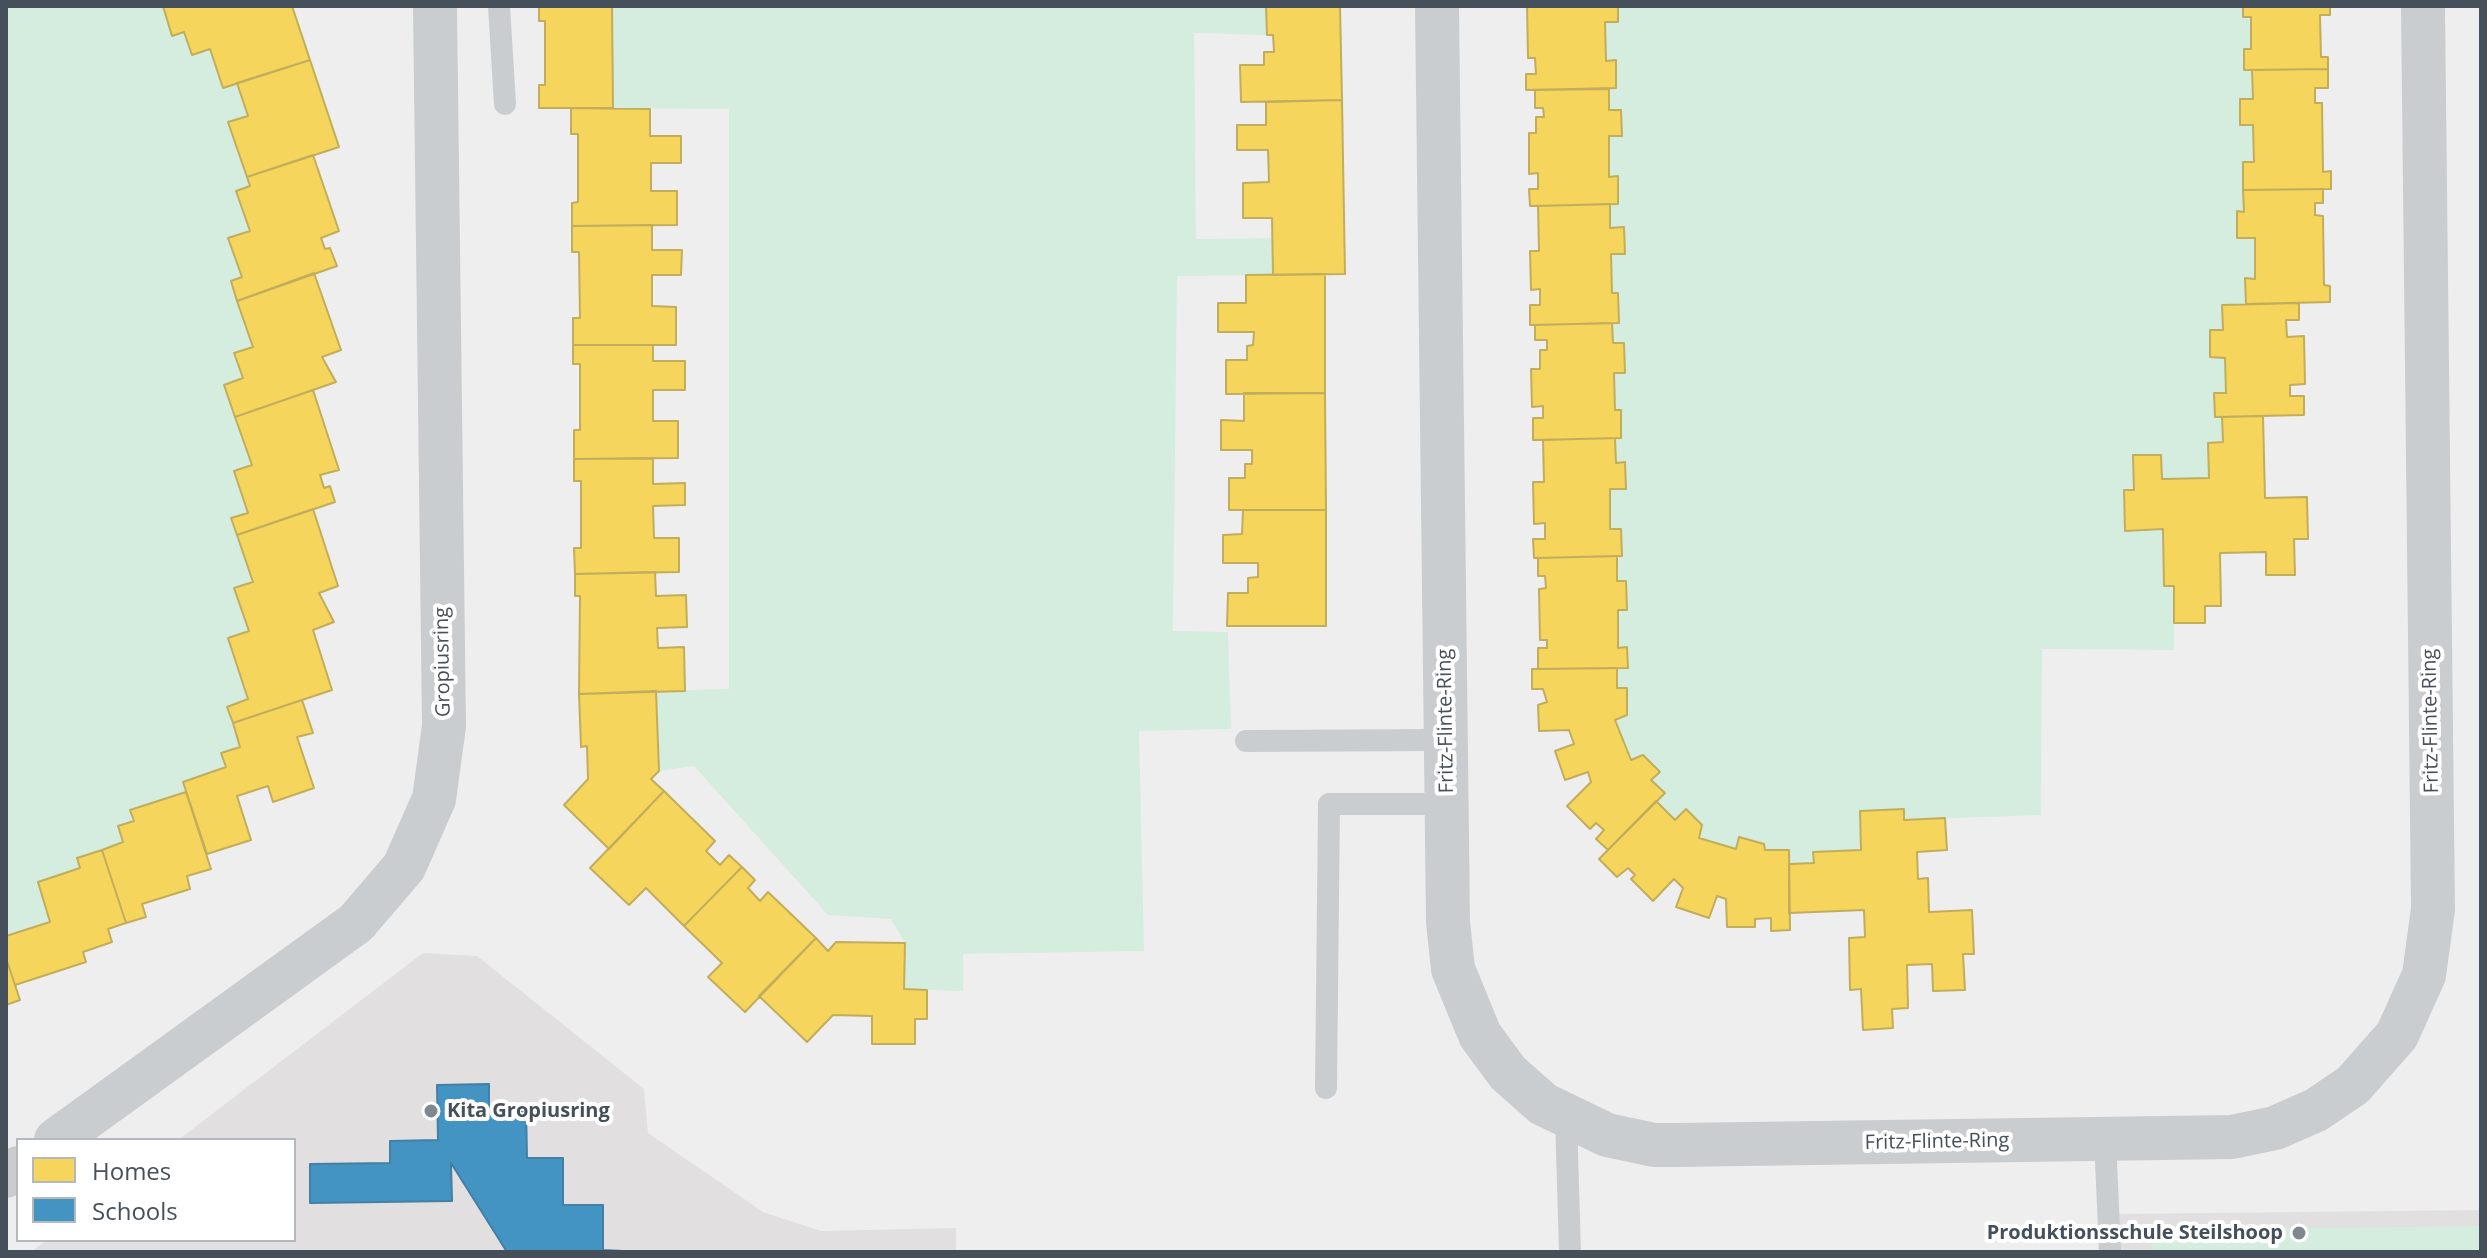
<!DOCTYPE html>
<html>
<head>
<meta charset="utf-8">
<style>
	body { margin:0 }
	#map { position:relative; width:2487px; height:1258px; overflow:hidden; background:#efeeee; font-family:"Open Sans",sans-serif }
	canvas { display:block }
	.frame { position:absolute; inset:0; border:8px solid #46505a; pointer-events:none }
	.legend { position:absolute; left:16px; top:1138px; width:280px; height:104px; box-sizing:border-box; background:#fff; border:2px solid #b5b9bd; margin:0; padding:10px 14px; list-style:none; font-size:24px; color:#46505a }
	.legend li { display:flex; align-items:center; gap:16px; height:40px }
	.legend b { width:40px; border:2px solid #b5b9bd }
</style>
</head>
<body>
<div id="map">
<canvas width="2487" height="1258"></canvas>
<div class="frame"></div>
<ul class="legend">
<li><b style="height:22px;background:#f6d55c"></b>Homes</li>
<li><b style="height:22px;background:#4393c3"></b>Schools</li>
</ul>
</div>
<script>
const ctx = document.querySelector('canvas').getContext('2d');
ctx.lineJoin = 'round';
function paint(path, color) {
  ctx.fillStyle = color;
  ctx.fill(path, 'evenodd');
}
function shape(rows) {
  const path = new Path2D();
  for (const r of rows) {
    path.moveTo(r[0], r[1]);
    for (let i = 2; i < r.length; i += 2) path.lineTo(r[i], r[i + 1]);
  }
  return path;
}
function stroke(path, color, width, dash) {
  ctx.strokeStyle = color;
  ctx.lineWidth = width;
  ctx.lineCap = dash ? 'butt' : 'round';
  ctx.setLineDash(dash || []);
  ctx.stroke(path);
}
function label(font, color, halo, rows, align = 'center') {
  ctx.font = font + ' "Open Sans",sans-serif';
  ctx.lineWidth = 8;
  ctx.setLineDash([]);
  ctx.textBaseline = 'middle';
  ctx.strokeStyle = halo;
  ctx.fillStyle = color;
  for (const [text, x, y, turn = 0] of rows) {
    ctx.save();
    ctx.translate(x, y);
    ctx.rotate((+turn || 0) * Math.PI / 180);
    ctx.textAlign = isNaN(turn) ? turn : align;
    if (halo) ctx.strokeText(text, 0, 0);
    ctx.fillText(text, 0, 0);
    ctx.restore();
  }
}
paint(shape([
	[423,953,477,956,644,1089,648,1133,763,1212,821,1231,956,1228,956,1252,31,1252,47,1240,294,1240,294,1140,178,1140],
	[2481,1210,2481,1252,2117,1252,2117,1214]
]), '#e1dfe0');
paint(shape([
	[6,6,163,6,172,36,184,32,192,55,210,49,223,88,237,83,248,116,228,123,250,186,236,191,250,231,228,239,242,277,231,282,253,347,234,353,243,378,224,385,252,465,234,472,248,513,231,519,253,582,235,589,249,631,228,638,248,699,227,707,240,747,222,753,226,767,186,792,131,809,134,821,118,826,123,842,77,858,80,868,38,882,50,922,6,936],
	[612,6,1266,6,1267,35,1194,33,1196,239,1273,238,1273,275,1177,276,1173,631,1228,632,1231,729,1139,731,1144,951,963,954,963,991,904,989,905,943,891,919,828,915,694,766,659,771,656,691,729,689,729,109,613,108],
	[1618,6,2243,6,2251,17,2251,49,2244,49,2244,69,2252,70,2253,99,2240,99,2241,125,2253,125,2254,162,2243,162,2244,212,2238,211,2255,238,2255,279,2245,279,2246,304,2222,305,2223,330,2210,330,2210,357,2225,358,2226,393,2214,394,2215,417,2222,417,2223,442,2208,443,2209,478,2162,479,2125,490,2126,530,2163,529,2164,586,2174,586,2174,650,2042,649,2041,815,1904,820,1903,809,1860,811,1861,850,1813,853,1814,863,1789,864,1788,850,1765,850,1764,844,1740,837,1736,849,1699,838,1702,825,1686,810,1675,820,1656,801,1651,780,1659,773,1631,760,1615,720,1627,714,1627,689,1617,688,1617,668,1628,668,1618,648,1618,610,1627,609,1626,582,1617,581,1621,530,1610,529,1610,489,1626,489,1625,463,1616,463,1615,438,1621,438,1621,411,1615,410,1614,373,1625,373,1624,343,1613,343,1612,323,1619,322,1618,293,1612,293,1611,254,1624,254,1610,228,1610,204,1618,203,1618,177,1609,177,1609,136,1622,136,1621,110,1609,110,1609,89,1616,88,1616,61,1606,61,1605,22],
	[2481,1226,2481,1252,2152,1252,2151,1230]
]), '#d4edde');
const homes = shape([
	[163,6,292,6,310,60,223,88,210,49,192,55,184,32,172,36,163,6],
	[539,6,612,6,613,108,539,108,539,85,545,85,545,21,539,21,539,6],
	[1266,6,1340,6,1342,100,1241,102,1240,65,1264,65,1264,52,1274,52,1273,35,1267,35,1266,6],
	[1527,6,1618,6,1618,22,1605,22,1606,61,1616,60,1616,88,1526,90,1526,74,1536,74,1535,58,1528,58,1527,6],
	[2243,6,2330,6,2330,15,2320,15,2321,57,2328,57,2328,69,2244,70,2244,49,2251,49,2251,17,2243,17,2243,6],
	[310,60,339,147,247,177,228,122,248,116,237,83,310,60],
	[2328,69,2328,88,2315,88,2315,103,2322,103,2323,172,2331,171,2331,189,2243,190,2243,162,2254,162,2253,125,2240,125,2240,99,2253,99,2252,70,2328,69],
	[1609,89,1609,110,1621,110,1622,136,1609,136,1609,177,1618,176,1618,204,1530,206,1529,189,1538,189,1538,173,1529,174,1529,133,1536,133,1536,117,1544,117,1543,108,1535,108,1535,90,1609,89],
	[1342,100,1345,274,1273,275,1272,218,1243,218,1243,183,1269,182,1268,150,1237,150,1237,125,1266,125,1266,102,1342,100],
	[571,108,650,109,650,136,681,136,681,163,651,163,651,191,677,191,677,225,572,226,572,203,578,202,578,134,571,134,571,108],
	[313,155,339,231,321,238,325,249,330,248,337,266,237,301,231,281,242,277,228,238,250,231,236,191,250,186,247,177,313,155],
	[2323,189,2323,203,2315,203,2315,215,2323,216,2324,285,2330,286,2330,302,2246,304,2245,278,2255,279,2255,238,2237,238,2237,211,2244,212,2243,190,2323,189],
	[1610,204,1610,228,1624,227,1625,254,1611,254,1612,293,1618,293,1619,323,1530,325,1530,305,1540,305,1540,289,1531,290,1530,251,1539,251,1538,206,1610,204],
	[652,225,652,250,682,250,681,275,652,275,652,306,676,307,676,345,573,345,573,318,580,318,579,252,572,252,572,226,652,225],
	[314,273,341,350,322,357,336,382,235,417,224,385,243,378,234,353,253,347,237,301,314,273],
	[1325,274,1325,393,1226,394,1226,360,1247,360,1247,346,1253,345,1254,332,1218,332,1218,303,1246,303,1246,275,1325,274],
	[2299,303,2299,320,2286,320,2287,337,2304,336,2305,384,2290,385,2290,396,2304,396,2304,415,2215,417,2214,393,2226,393,2225,358,2210,357,2210,330,2223,330,2222,305,2299,303],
	[1612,323,1613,343,1624,343,1625,373,1614,373,1615,410,1621,410,1621,438,1533,440,1533,418,1543,418,1543,406,1532,407,1531,369,1540,369,1540,350,1547,350,1547,340,1535,340,1535,325,1612,323],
	[573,345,653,345,653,361,685,361,685,390,653,390,653,421,678,421,678,458,574,459,574,430,580,430,580,364,573,364,573,345],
	[313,390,339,470,320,475,324,488,330,486,335,502,237,535,231,518,248,513,234,471,252,465,235,417,313,390],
	[1244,393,1325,393,1326,510,1229,510,1229,478,1245,478,1245,464,1252,464,1252,450,1221,450,1221,420,1244,421,1244,393],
	[2263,416,2265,498,2307,497,2308,539,2294,539,2295,575,2266,575,2266,552,2220,553,2221,606,2205,606,2205,623,2174,623,2174,586,2164,586,2163,529,2125,531,2124,490,2134,490,2133,455,2161,455,2162,479,2209,478,2208,443,2223,442,2222,417,2263,416],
	[1615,438,1616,463,1625,462,1626,489,1610,489,1610,529,1621,529,1622,556,1534,558,1533,539,1545,539,1545,523,1534,524,1533,482,1544,482,1543,440,1615,438],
	[653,458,653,484,685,483,685,505,653,506,654,538,679,538,679,572,575,574,574,548,581,548,581,481,574,481,574,459,653,458],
	[313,509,338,586,319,593,334,622,313,630,332,690,233,723,227,707,248,699,228,638,249,631,234,588,253,582,237,535,313,509],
	[1243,510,1326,510,1326,626,1227,626,1228,593,1248,593,1248,578,1258,577,1258,563,1223,563,1223,535,1242,534,1243,510],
	[1617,556,1617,581,1626,581,1627,610,1618,610,1618,648,1627,647,1628,668,1538,669,1538,648,1547,648,1547,640,1540,640,1539,589,1546,588,1545,576,1538,576,1538,558,1617,556],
	[655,572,656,596,686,595,687,627,657,628,658,648,684,647,685,691,579,694,580,596,575,596,575,574,655,572],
	[1617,668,1617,688,1627,688,1627,715,1615,720,1631,760,1643,755,1660,772,1651,780,1665,793,1608,850,1596,839,1604,830,1596,823,1590,829,1567,806,1591,782,1588,772,1565,780,1555,751,1574,744,1569,730,1539,731,1538,705,1547,702,1543,689,1532,689,1532,669,1617,668],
	[656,691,659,771,651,779,664,791,609,849,564,805,588,779,587,746,581,747,579,694,656,691],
	[302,700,313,733,297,737,314,788,273,802,268,786,237,796,251,840,207,854,183,782,226,767,221,753,240,747,233,723,302,700],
	[664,791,715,841,706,851,720,865,729,855,742,867,684,926,646,888,629,905,590,868,664,791],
	[186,792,211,869,187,876,190,889,142,904,146,917,126,923,102,850,123,842,118,826,134,821,130,810,186,792],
	[1656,801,1675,820,1686,809,1702,825,1699,838,1736,849,1739,837,1764,844,1765,850,1789,850,1790,930,1771,931,1771,918,1755,919,1755,927,1727,927,1726,899,1717,896,1709,918,1676,907,1683,888,1674,879,1653,901,1631,879,1635,875,1628,868,1617,877,1599,859,1656,801],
	[1904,809,1904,820,1945,818,1947,850,1917,852,1918,879,1928,878,1929,912,1972,910,1974,954,1963,954,1965,990,1933,991,1932,964,1907,965,1908,1008,1892,1009,1893,1028,1863,1030,1861,989,1850,990,1849,938,1865,937,1864,910,1789,913,1789,864,1814,863,1813,852,1861,850,1860,811,1904,809],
	[102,850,126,923,108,929,112,942,83,952,86,962,15,985,6,958,6,936,50,922,38,882,80,868,77,858,102,850],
	[742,867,755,880,748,888,760,901,768,892,816,938,745,1012,708,977,722,963,684,926,742,867],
	[816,938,828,951,836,942,905,943,904,989,927,990,927,1019,915,1019,915,1044,872,1044,872,1016,833,1015,807,1042,759,996,816,938],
	[6,958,20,1000,6,1005,6,958]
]);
paint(homes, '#f6d55c');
stroke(homes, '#c1ad5b', 2);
const schools = shape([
	[489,1084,489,1107,526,1107,527,1158,563,1158,563,1205,603,1205,603,1250,643,1252,507,1252,451,1163,452,1201,310,1203,310,1164,390,1163,390,1141,438,1140,437,1085,489,1084]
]);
paint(schools, '#4393c3');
stroke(schools, '#447fa4', 2);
stroke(shape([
	[499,6,505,104],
	[1246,741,1446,740],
	[1326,1088,1329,804,1447,804],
	[1566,1118,1570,1252],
	[2105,1139,2110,1252]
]), '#cacdcf', 22);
stroke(shape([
	[1437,6,1448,922,1453,969,1480,1035,1508,1073,1543,1104,1607,1135,1654,1145,1677,1145,2232,1137,2275,1128,2316,1110,2353,1085,2397,1035,2424,975,2433,909,2423,6],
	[56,1140,356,923,404,867,434,799,444,726,435,6],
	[6,1176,18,1168]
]), '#cacdcf', 44);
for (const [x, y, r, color] of [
	[431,1111,8,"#81878e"],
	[2299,1233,8,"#81878e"]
]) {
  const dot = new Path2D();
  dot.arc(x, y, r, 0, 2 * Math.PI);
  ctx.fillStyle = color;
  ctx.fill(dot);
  stroke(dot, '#fff', 3);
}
label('20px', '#46505a', '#fff', [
	["Gropiusring",443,662,-91],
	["Fritz-Flinte-Ring",1446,721,-91],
	["Fritz-Flinte-Ring",2431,721,-91],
	["Fritz-Flinte-Ring",1937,1142,-1]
]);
label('bold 20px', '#46505a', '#fff', [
	["Kita Gropiusring",447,1111],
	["Produktionsschule Steilshoop",2283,1233,"right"]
], 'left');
</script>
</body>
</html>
